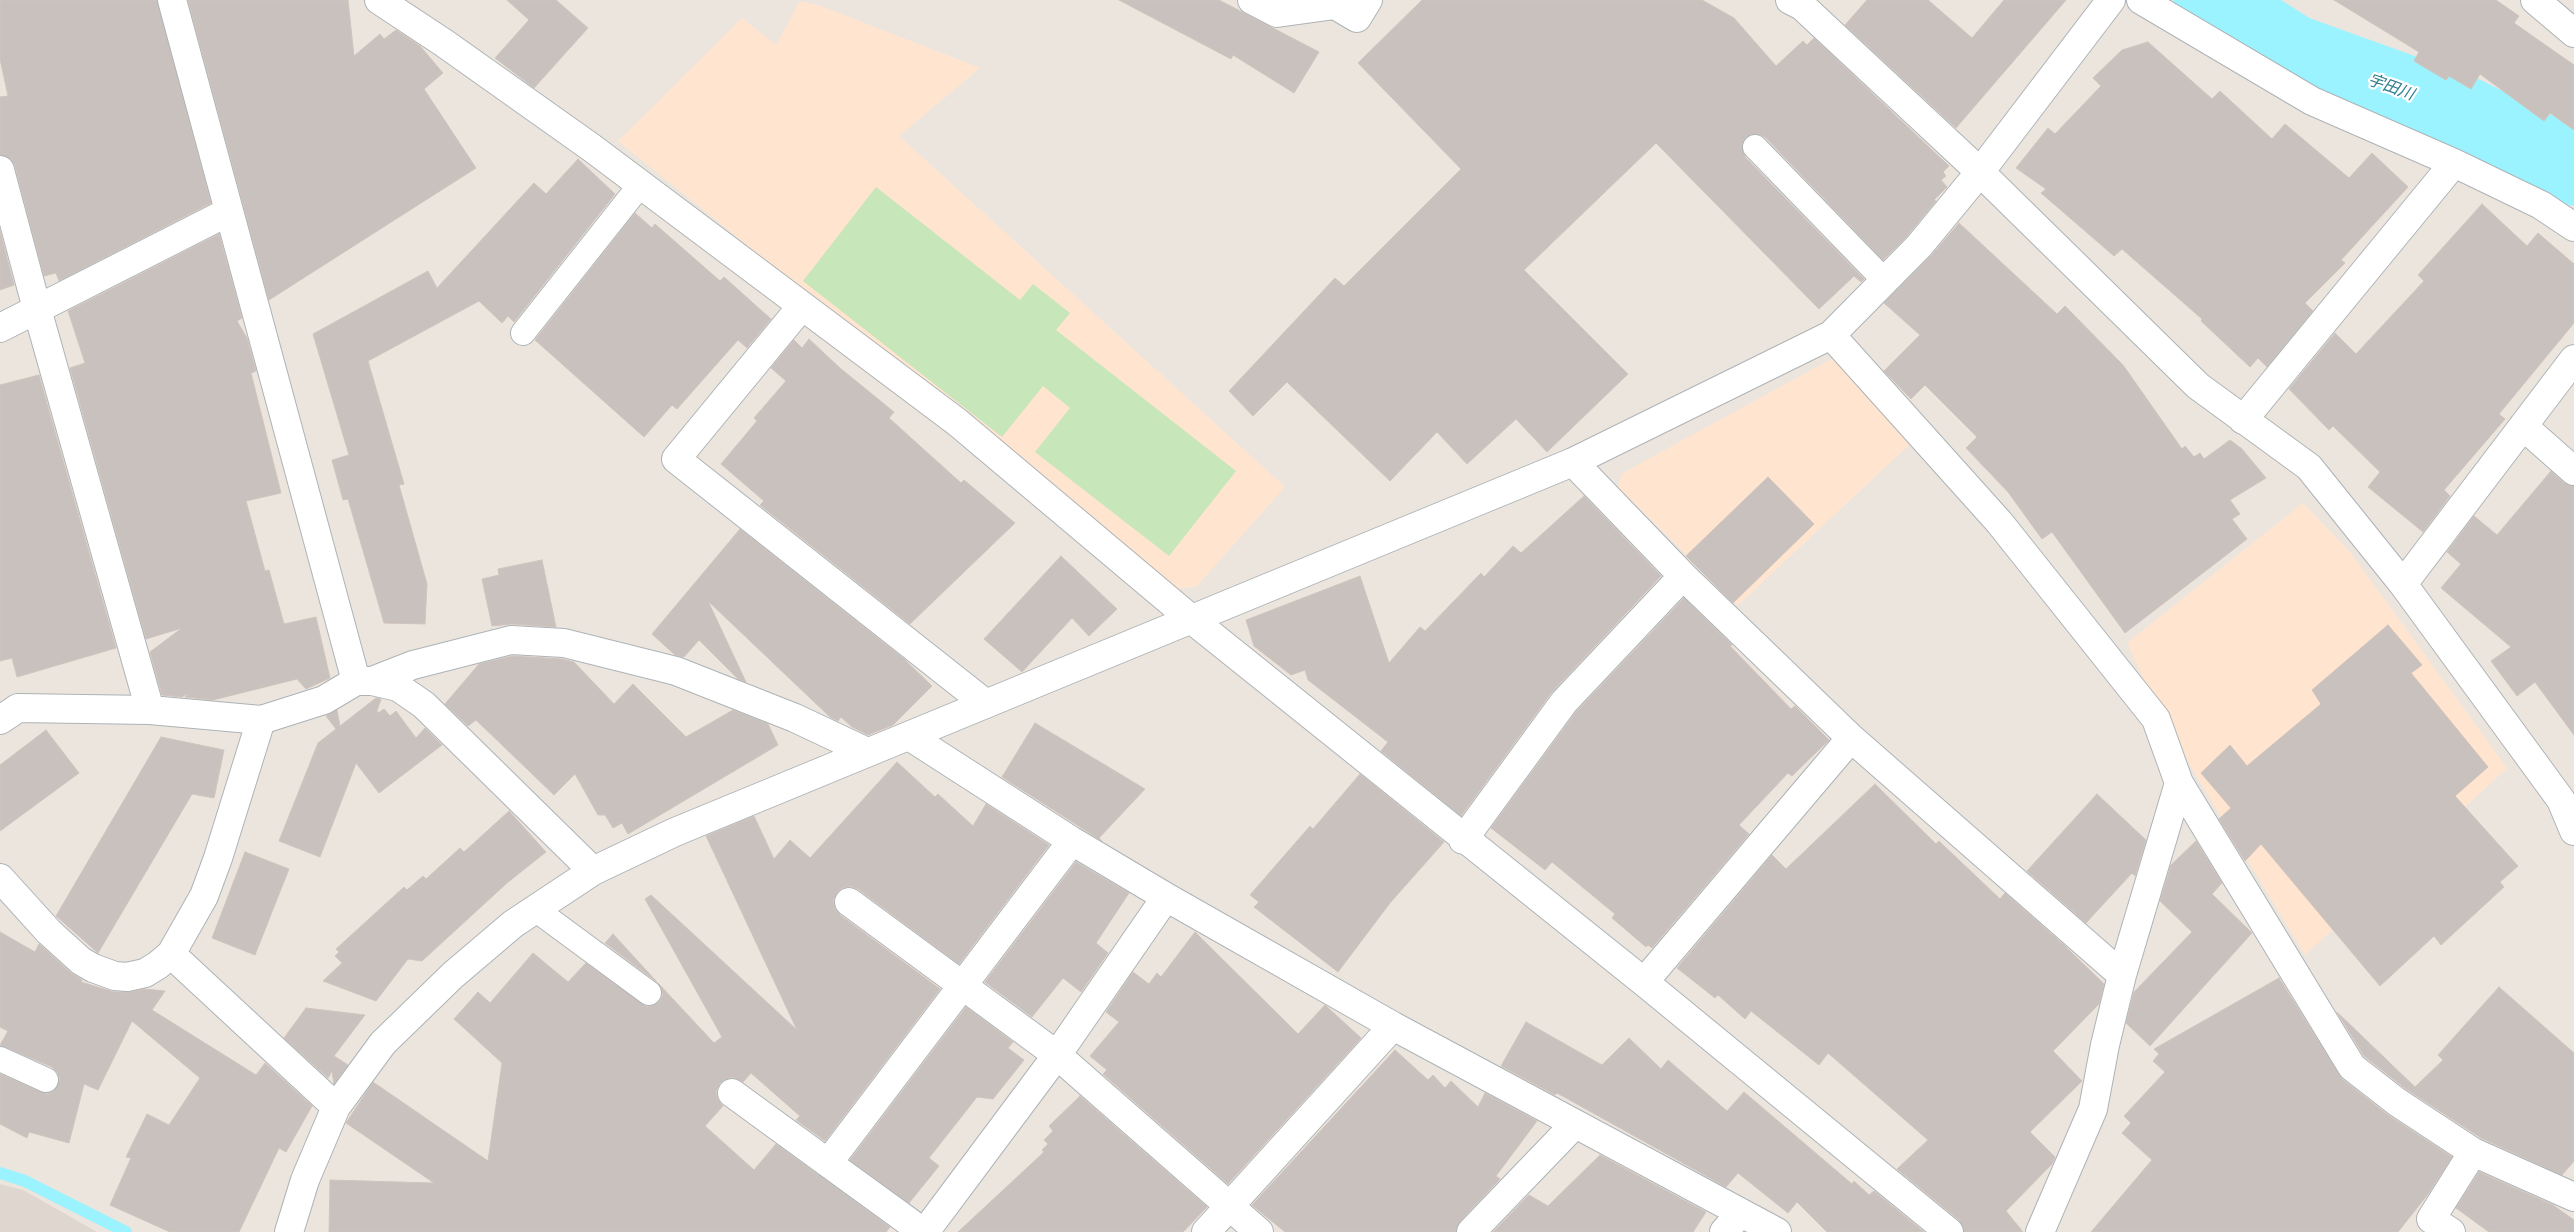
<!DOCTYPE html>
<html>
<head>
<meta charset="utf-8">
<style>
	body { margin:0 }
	canvas { display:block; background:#ece5de }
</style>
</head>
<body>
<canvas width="2574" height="1232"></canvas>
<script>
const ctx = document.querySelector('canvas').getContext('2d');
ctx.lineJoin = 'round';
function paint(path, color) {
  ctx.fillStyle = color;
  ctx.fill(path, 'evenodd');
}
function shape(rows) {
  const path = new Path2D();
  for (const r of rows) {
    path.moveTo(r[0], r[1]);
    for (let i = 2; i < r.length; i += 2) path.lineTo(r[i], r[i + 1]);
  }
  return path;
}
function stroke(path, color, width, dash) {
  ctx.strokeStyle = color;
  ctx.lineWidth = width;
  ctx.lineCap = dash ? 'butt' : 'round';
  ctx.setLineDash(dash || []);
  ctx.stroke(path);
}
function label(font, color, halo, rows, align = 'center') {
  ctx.font = font + ' Lato,"Noto Sans JP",sans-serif';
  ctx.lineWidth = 4.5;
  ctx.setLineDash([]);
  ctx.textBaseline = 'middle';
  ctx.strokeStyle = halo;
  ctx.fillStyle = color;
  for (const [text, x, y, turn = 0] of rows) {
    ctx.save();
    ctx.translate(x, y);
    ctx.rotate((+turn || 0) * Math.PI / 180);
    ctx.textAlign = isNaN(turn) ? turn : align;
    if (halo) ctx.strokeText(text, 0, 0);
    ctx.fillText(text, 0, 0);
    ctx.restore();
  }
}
paint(shape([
	[800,1,821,6,980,68,899,136,1285,487,1196,587,1173,589,618,141,742,18,776,45],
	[1835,357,1910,444,1738,605,1618,488,1621,474],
	[2303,503,2350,552,2507,768,2305,955,2160,716,2127,643]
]), '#ffe5d0');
paint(shape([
	[0,1184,23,1190,97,1232,0,1232]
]), '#ded6cf');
paint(shape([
	[876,187,1020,300,1033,284,1070,313,1056,330,1236,471,1169,556,1035,452,1070,408,1043,386,1002,437,803,281]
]), '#c7e6b9');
stroke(shape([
	[0,1173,25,1181,126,1232]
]), '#9bf3ff', 12);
stroke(shape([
	[2211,0,2293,52,2465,114,2574,168]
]), '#9bf3ff', 75);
const building = shape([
	[0,0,157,0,211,203,59,281,56,273,44,276,15,166,11,159,0,155,0,97,8,96,0,59,0,0],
	[188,0,348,0,354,56,380,34,384,39,396,30,420,46,443,73,424,89,476,168,269,300,188,0],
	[507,0,556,0,588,28,534,88,495,58,529,20,507,0],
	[1119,0,1219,0,1319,52,1294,93,1233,55,1231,59,1119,0],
	[1422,0,1702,0,1734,18,1776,66,1803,41,1807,45,1814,38,1949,166,1943,172,1946,176,1941,180,1947,187,1934,200,1936,201,1907,236,1883,260,1765,137,1758,134,1746,137,1742,144,1745,157,1864,279,1861,282,1854,276,1819,309,1656,143,1524,270,1628,374,1547,452,1516,419,1467,464,1437,432,1390,481,1287,382,1253,416,1229,391,1335,278,1344,286,1461,169,1358,63,1422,0],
	[1867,0,1928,0,1972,38,2004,0,2066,0,1956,128,1845,25,1867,0],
	[2334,0,2496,0,2519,16,2514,23,2574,65,2574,130,2550,113,2544,121,2480,74,2471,89,2449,76,2446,80,2414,61,2419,52,2334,0],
	[2148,42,2212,99,2220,91,2272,139,2285,124,2349,178,2372,153,2408,187,2341,260,2345,263,2305,303,2313,311,2267,367,2258,358,2250,367,2201,321,2202,319,2122,249,2114,256,2041,193,2046,189,2016,168,2048,128,2055,134,2101,86,2093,78,2122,50,2148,42],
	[578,159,615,194,514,322,508,316,502,323,479,301,368,361,404,484,399,485,427,584,425,624,384,623,348,499,343,500,332,460,349,455,313,334,428,271,437,288,534,183,546,194,578,159],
	[2482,204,2527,246,2538,233,2574,264,2574,323,2499,414,2505,419,2444,490,2450,496,2423,532,2368,487,2380,472,2333,426,2329,430,2289,389,2335,333,2356,354,2424,281,2418,275,2482,204],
	[635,213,652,228,655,224,720,281,724,277,771,319,747,348,738,340,677,409,672,405,644,437,535,340,635,213],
	[1959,223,2057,314,2065,306,2123,365,2182,449,2185,446,2194,457,2200,453,2204,459,2230,440,2242,449,2266,478,2230,500,2240,514,2232,519,2247,539,2125,633,2052,532,2042,539,2008,492,1966,448,1977,437,1925,385,1911,399,1884,371,1920,335,1884,303,1930,257,1959,223],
	[0,231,14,285,0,290,0,231],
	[219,234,242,318,237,321,247,338,256,371,251,373,281,493,246,501,265,571,269,570,284,624,316,617,330,678,306,689,297,679,213,700,185,697,188,693,182,697,162,695,150,652,182,628,146,639,70,368,85,363,68,311,219,234],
	[809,339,840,368,894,412,889,418,961,483,964,480,1015,523,910,624,760,505,764,501,721,464,757,421,754,418,786,381,771,368,794,340,802,348,809,339],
	[39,375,116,648,17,677,12,658,0,661,0,385,39,375],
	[2551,471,2564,483,2574,486,2574,735,2535,682,2517,696,2491,661,2511,647,2441,588,2461,564,2447,552,2474,516,2497,535,2551,471],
	[1768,477,1814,524,1733,603,1686,556,1768,477],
	[1584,496,1661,576,1551,693,1461,816,1381,751,1388,742,1308,680,1305,670,1291,675,1254,646,1246,620,1360,576,1389,663,1420,627,1425,631,1481,573,1484,577,1513,546,1521,553,1584,496],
	[740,529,904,659,932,686,893,725,868,735,852,727,841,717,838,721,830,717,708,601,746,682,738,679,699,640,684,657,675,655,652,634,740,529],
	[1061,556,1117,609,1089,636,1072,618,1022,672,984,639,1061,556],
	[542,560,556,627,512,624,492,626,482,579,499,575,498,569,542,560],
	[1684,598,1732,645,1730,646,1791,709,1795,706,1829,740,1792,776,1788,773,1739,825,1749,834,1652,948,1648,945,1646,947,1612,918,1615,914,1552,862,1545,870,1491,828,1576,712,1684,598],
	[2388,625,2422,665,2411,673,2488,767,2455,796,2518,866,2500,882,2504,887,2441,945,2434,936,2380,986,2261,844,2245,861,2219,819,2231,808,2201,773,2230,745,2247,766,2321,704,2312,690,2388,625],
	[513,656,562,659,574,662,614,704,633,684,686,737,733,710,768,724,778,745,628,834,622,823,613,828,605,815,598,815,575,774,554,795,476,720,468,726,445,704,479,664,513,656],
	[376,698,381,699,377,711,378,713,384,709,390,716,396,711,416,738,425,728,442,745,379,793,356,763,320,857,279,841,318,743,336,729,326,716,337,710,340,726,376,698],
	[1035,723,1145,789,1099,838,1102,841,1002,777,1035,723],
	[46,730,79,773,0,831,0,765,46,730],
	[161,737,224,750,214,798,192,794,98,953,56,916,161,737],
	[897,762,935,797,938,794,973,826,986,804,1049,845,959,964,858,889,850,886,842,888,837,892,833,901,835,909,840,915,940,989,825,1141,796,1120,800,1116,751,1073,743,1082,733,1077,726,1079,720,1083,716,1092,718,1100,723,1106,705,1126,754,1170,776,1144,890,1227,886,1232,329,1232,330,1180,434,1183,346,1123,373,1082,488,1161,502,1063,454,1019,478,992,490,1003,533,953,568,982,586,963,647,1007,655,1005,660,1001,663,994,658,983,714,1043,722,1037,645,899,651,895,797,1030,706,836,754,816,774,859,790,840,810,858,897,762],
	[1360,774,1444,842,1390,903,1338,972,1254,907,1259,902,1250,895,1310,826,1313,829,1360,774],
	[1875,784,1936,844,1939,841,2000,899,2005,893,2065,946,2104,984,2099,1004,2053,1051,2082,1081,2030,1132,2055,1157,2052,1164,2006,1211,2023,1232,1964,1232,1959,1220,1897,1169,1928,1140,1828,1053,1819,1065,1751,1011,1745,1019,1718,995,1715,998,1677,968,1772,855,1786,869,1875,784],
	[2097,794,2146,840,2135,876,2132,873,2086,923,2027,871,2097,794],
	[509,811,546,852,507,883,422,961,408,959,376,1001,323,981,342,963,335,956,339,952,336,949,404,887,407,890,423,876,426,879,460,848,464,852,509,811],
	[2196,841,2222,883,2212,894,2252,933,2150,1046,2126,1023,2134,992,2192,932,2160,901,2171,865,2196,841],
	[245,852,289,869,255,955,212,938,245,852],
	[1076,862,1129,893,1096,943,1108,953,1081,992,1063,978,1032,1017,985,982,1076,862],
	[0,932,35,952,39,944,71,973,82,980,81,982,114,992,130,992,145,989,165,991,152,1010,256,1075,265,1063,312,1106,286,1152,279,1148,239,1232,170,1232,110,1205,131,1158,126,1157,147,1114,169,1125,200,1078,132,1021,98,1090,84,1084,69,1143,29,1132,27,1138,0,1124,0,1074,47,1094,54,1091,60,1079,57,1072,52,1067,0,1045,8,1031,0,1027,0,932],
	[1195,932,1298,1034,1325,1005,1361,1038,1228,1184,1103,1074,1107,1070,1090,1056,1119,1022,1106,1012,1133,972,1149,984,1157,973,1161,977,1195,932],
	[613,934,657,982,605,943,613,934],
	[2279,978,2342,1079,2388,1115,2452,1157,2428,1194,2398,1232,2091,1232,2152,1160,2122,1133,2131,1123,2124,1116,2165,1072,2153,1061,2159,1054,2154,1049,2279,978],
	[2499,987,2574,1053,2574,1161,2562,1175,2481,1138,2406,1089,2364,1056,2337,1012,2415,1087,2443,1060,2438,1055,2499,987],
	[966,1007,1013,1042,1008,1048,1024,1060,993,1099,977,1097,929,1158,939,1166,909,1203,850,1160,966,1007],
	[306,1008,365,1015,334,1056,348,1065,334,1084,332,1071,328,1078,284,1038,306,1008],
	[1526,1022,1602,1065,1629,1038,1661,1069,1668,1060,1727,1111,1744,1092,1852,1184,1854,1181,1869,1195,1874,1191,1924,1232,1827,1232,1797,1202,1788,1213,1738,1173,1726,1187,1557,1093,1555,1095,1501,1066,1526,1022],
	[1395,1050,1428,1080,1433,1075,1445,1088,1451,1081,1478,1107,1485,1093,1537,1121,1496,1176,1500,1179,1460,1221,1456,1232,1285,1232,1252,1205,1395,1050],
	[1080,1096,1207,1207,1183,1232,958,1232,1044,1152,1042,1150,1048,1144,1044,1140,1053,1131,1049,1126,1080,1096],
	[1600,1155,1706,1212,1693,1232,1493,1232,1529,1195,1548,1206,1600,1155],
	[2479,1172,2553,1205,2574,1220,2574,1232,2489,1232,2456,1208,2479,1172]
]);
paint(building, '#c9c1be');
stroke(building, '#d1c4bd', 1);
const lane = shape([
	[1755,147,1885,281],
	[523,333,641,184],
	[535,909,649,993],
	[0,1059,46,1080]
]);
const street = shape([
	[172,0,356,681],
	[379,0,444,43,592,148,957,422,1190,618,1644,982,1949,1232],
	[1252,0,1277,13,1335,5,1357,18,1368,0],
	[1790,0,1802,6,1980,172,2198,386,2309,467,2403,584,2561,800,2574,831],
	[2141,0,2312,101,2454,163,2541,205,2574,227],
	[2535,0,2574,33],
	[0,170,37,309,150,710],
	[802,306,676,459,986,704],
	[0,328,228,212],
	[1831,335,1999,522,2156,719,2179,783,2352,1067,2397,1102,2473,1152,2574,1197],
	[2243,420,2454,163],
	[2523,426,2574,471],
	[1573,462,1683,576,1851,738,2122,975],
	[2403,584,2574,359],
	[372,681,413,665,511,640,564,643,676,671,795,718,867,752],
	[0,720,18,708,150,710,261,720],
	[909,736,1072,841,1166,897,1393,1026,1777,1232],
	[1463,840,1564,702,1683,576],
	[0,878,49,932,81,961,93,968,115,976,127,977,145,973,158,965,171,954,204,896,218,858,261,720,324,700,356,681,372,681,398,687,424,705,593,871],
	[849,902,1057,1055,1259,1232],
	[171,954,336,1107],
	[1644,982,1851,738],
	[732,1093,828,1163],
	[289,1232,305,1180,336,1107,383,1043,453,975,513,924,593,871,675,832,1573,462,1831,335,1919,246,1980,172,2111,0],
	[923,1232,828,1163,1072,841],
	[925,1232,1057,1055,1166,897],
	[1206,1232,1393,1026],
	[1471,1232,1574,1125],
	[1724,1232,1740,1213],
	[2040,1232,2093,1109,2105,1045,2122,975,2179,783],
	[2451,1232,2431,1219,2473,1152]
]);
stroke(lane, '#adb3b6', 26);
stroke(street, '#adb3b6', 30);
stroke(lane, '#fff', 24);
stroke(street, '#fff', 28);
label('italic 16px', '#2d7e90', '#fff', [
	["宇田川",2391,87,20]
]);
</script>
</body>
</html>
